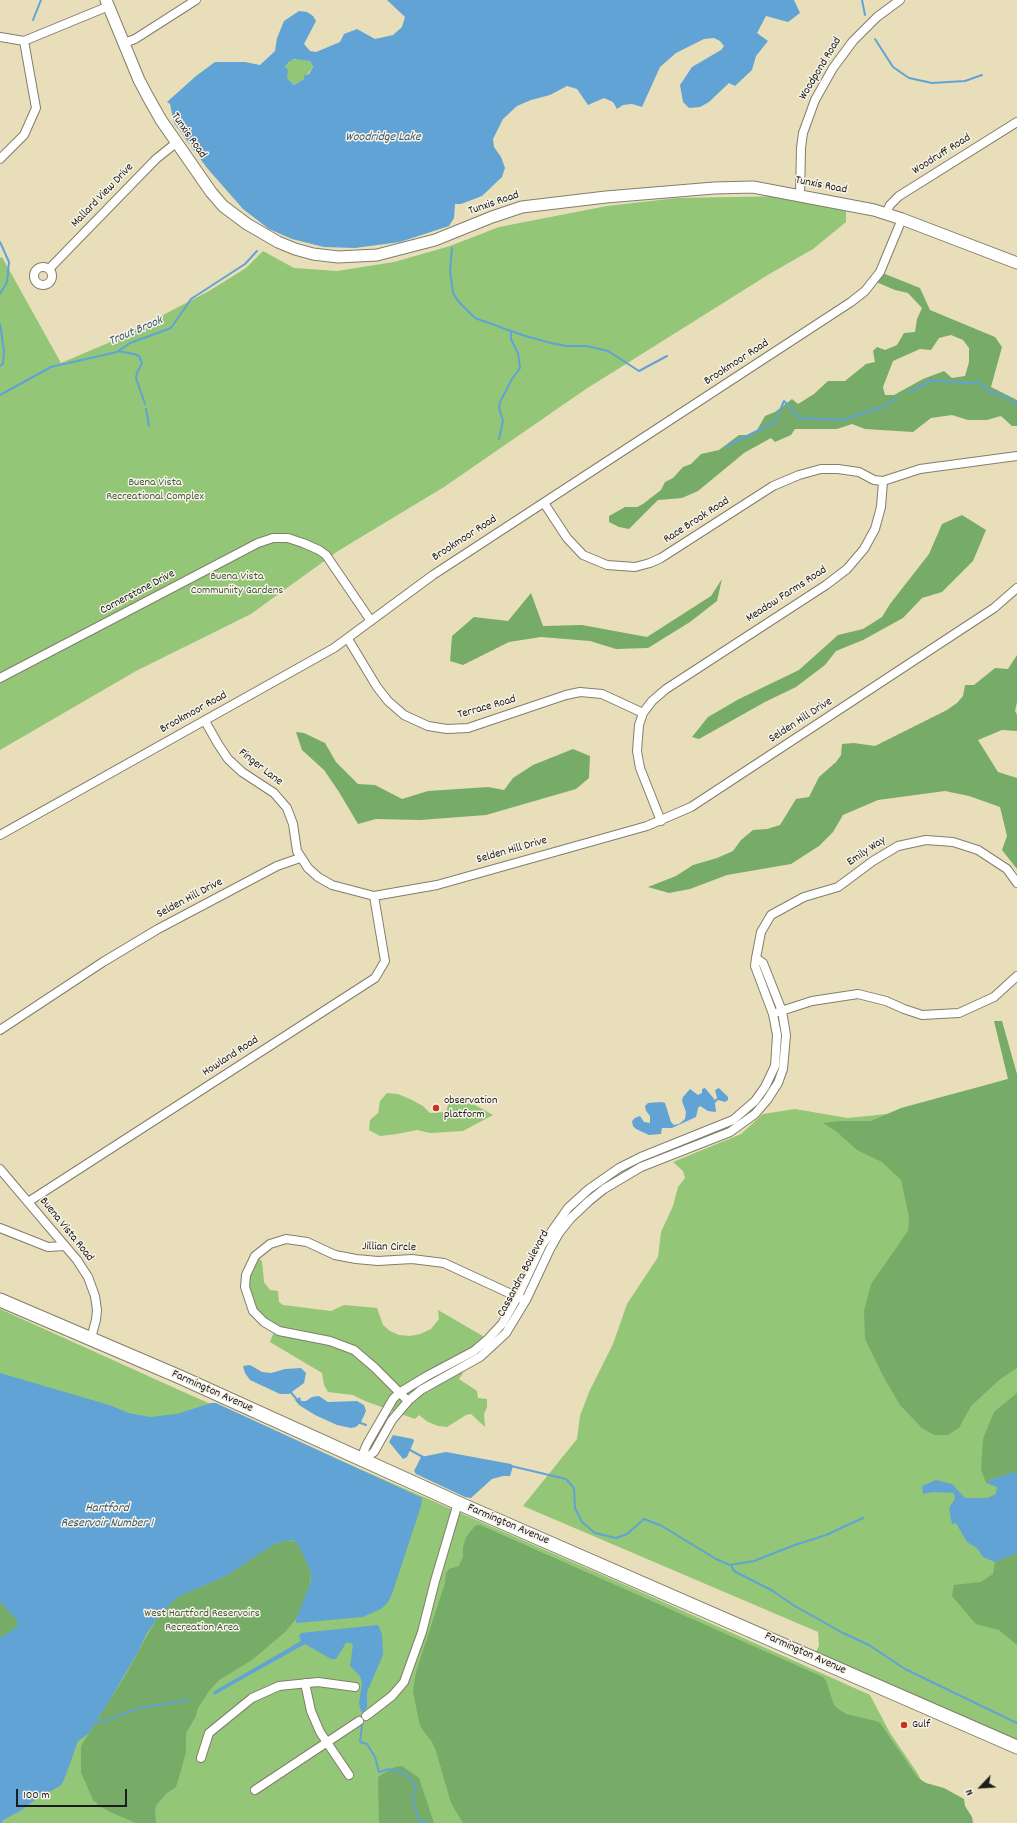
<!DOCTYPE html>
<html>
<head>
<meta charset="utf-8">
<style>
	body { margin:0 }
	#map { position:relative; width:1017px; height:1823px; overflow:hidden; background:#e8dfba; font-family:Dekko,sans-serif }
	canvas { display:block }
	.north { position:absolute; left:961px; top:1767px; width:40px; height:40px; -webkit-text-stroke:3px #f7f3e8; paint-order:stroke; rotate:245deg; font-size:11px; font-weight:700; line-height:16px; text-align:center; color:#1c1c1c }
	.north::after { content:''; display:block; margin:auto; width:14px; height:18px; background:#1c1c1c; clip-path:polygon(50% 0,100% 100%,50% 72%,0 100%) }
	.scale { position:absolute; left:16px; top:1789px; width:111px; height:18px; box-sizing:border-box; border:2px solid #1c1c1c; border-top:0; padding-left:5px; font-size:12px; line-height:14px; white-space:nowrap; color:#1c1c1c; -webkit-text-stroke:3px #f7f3e8; paint-order:stroke }
</style>
</head>
<body>
<div id="map">
<canvas width="1017" height="1823"></canvas>
<div class="north">N</div>
<div class="scale">100 m</div>
</div>
<script>
const ctx = document.querySelector('canvas').getContext('2d');
ctx.lineJoin = 'round';
function paint(path, color) {
  ctx.fillStyle = color;
  ctx.fill(path, 'evenodd');
}
function shape(rows) {
  const path = new Path2D();
  for (const r of rows) {
    if (r.length === 3) {
      path.moveTo(r[0] + r[2], r[1]);
      path.arc(r[0], r[1], r[2], 0, 2 * Math.PI);
      continue;
    }
    path.moveTo(r[0], r[1]);
    for (let i = 2; i < r.length; i += 2) path.lineTo(r[i], r[i + 1]);
  }
  return path;
}
function stroke(path, color, width, dash) {
  ctx.strokeStyle = color;
  ctx.lineWidth = width;
  ctx.lineCap = dash ? 'butt' : 'round';
  ctx.setLineDash(dash || []);
  ctx.stroke(path);
}
function label(font, color, halo, rows, align = 'center') {
  ctx.font = font + ' Dekko,sans-serif';
  ctx.lineWidth = 3;
  ctx.setLineDash([]);
  ctx.textBaseline = 'middle';
  ctx.strokeStyle = halo;
  ctx.fillStyle = color;
  for (const [text, x, y, turn = 0] of rows) {
    ctx.save();
    ctx.translate(x, y);
    ctx.rotate((+turn || 0) * Math.PI / 180);
    ctx.textAlign = isNaN(turn) ? turn : align;
    if (halo) ctx.strokeText(text, 0, 0);
    ctx.fillText(text, 0, 0);
    ctx.restore();
  }
}
paint(shape([
	[297,59,310,61,313,67,304,79,294,85,287,78,287,72,285,67,291,60],
	[789,196,846,208,846,222,813,249,771,273,586,389,444,487,338,551,251,614,136,671,0,750,0,258,2,257,61,363,115,340,209,291,246,268,263,251,294,268,337,271,394,262,450,246,499,227,607,206,677,198],
	[1017,1076,1017,1747,813,1657,819,1646,818,1632,523,1506,577,1439,580,1416,589,1392,613,1344,627,1304,658,1257,661,1232,673,1206,678,1187,685,1178,683,1171,673,1162,741,1134,763,1114,795,1109,848,1118,906,1112],
	[387,1093,398,1094,412,1100,423,1106,430,1113,446,1112,449,1102,460,1102,475,1105,493,1115,463,1131,430,1133,417,1130,397,1134,380,1136,369,1130,370,1120,378,1113,380,1101],
	[255,1256,262,1261,264,1282,270,1290,278,1291,279,1302,283,1305,331,1311,344,1305,377,1308,383,1325,390,1331,399,1335,410,1336,420,1334,431,1329,439,1319,438,1310,488,1339,457,1360,463,1373,459,1379,477,1391,478,1398,487,1399,487,1407,484,1414,485,1427,471,1414,466,1415,447,1427,438,1426,428,1422,419,1415,415,1419,365,1401,353,1395,328,1392,324,1385,322,1373,270,1342,275,1329,253,1311,246,1275],
	[0,1309,188,1394,639,1591,870,1695,890,1733,918,1774,937,1813,940,1823,0,1823]
]), '#93c677');
paint(shape([
	[880,272,920,288,930,310,995,337,1002,347,991,387,1017,400,1017,426,1012,426,1001,416,987,420,968,420,952,415,931,418,913,432,865,429,852,424,837,429,795,429,791,435,775,442,771,438,744,453,698,491,682,498,658,500,629,529,619,527,609,522,609,516,625,507,637,507,643,504,661,490,665,482,673,478,683,467,691,464,701,454,719,450,739,435,747,435,757,430,765,416,775,412,792,399,798,404,814,394,828,381,845,381,866,364,875,362,873,351,877,347,885,350,897,345,904,333,915,332,917,319,922,308,908,293,895,290,874,281],
	[951,335,963,340,969,348,969,362,965,376,952,378,944,371,923,379,894,395,885,395,883,387,893,361,920,349,931,350,939,338],
	[962,515,986,530,973,561,942,592,922,598,903,618,863,640,836,651,825,665,796,687,765,702,699,739,692,737,708,717,739,699,799,670,838,635,863,629,882,617,890,604,929,554,942,524],
	[722,579,717,601,690,622,648,648,616,649,590,641,541,637,509,642,463,665,450,661,452,636,474,617,508,621,531,593,543,626,582,625,647,637,711,596],
	[1017,655,1017,702,1015,711,1017,715,1017,731,1002,730,978,740,998,772,1017,778,1017,869,1002,850,1007,836,1000,807,969,796,945,791,878,800,843,815,833,832,819,846,791,864,727,875,690,889,669,893,648,887,676,876,693,865,717,858,733,851,741,840,753,830,767,829,780,825,796,799,809,797,819,777,836,762,841,755,842,744,854,743,875,746,947,710,957,703,963,696,965,685,974,685,995,668,1008,669],
	[296,732,304,733,325,743,336,762,358,784,375,785,402,799,428,791,488,787,504,790,513,778,533,765,573,749,590,756,589,778,576,789,486,815,420,820,376,819,358,824,339,792,324,770,302,750],
	[994,1021,1002,1021,1017,1074,1017,1368,999,1380,971,1406,959,1428,948,1435,934,1435,922,1428,900,1405,882,1374,865,1339,864,1311,871,1284,908,1231,909,1216,901,1180,882,1162,857,1150,837,1132,823,1123,841,1121,871,1121,901,1108,1008,1079],
	[1017,1393,1017,1474,1014,1472,992,1479,986,1483,981,1469,983,1439,994,1412],
	[480,1525,823,1677,826,1681,834,1705,837,1708,846,1714,876,1721,880,1723,918,1778,926,1783,944,1788,964,1799,965,1806,972,1817,973,1823,463,1823,451,1803,436,1751,432,1742,420,1726,413,1692,416,1672,445,1583,446,1573,449,1569,459,1566,463,1557,463,1547,466,1537,475,1526],
	[286,1540,296,1542,299,1546,311,1572,310,1587,296,1619,286,1631,252,1660,219,1680,209,1691,198,1708,196,1716,186,1733,186,1752,177,1784,175,1788,167,1793,157,1804,155,1809,156,1823,136,1823,110,1812,101,1807,93,1800,81,1772,81,1746,125,1676,156,1620,174,1600,182,1595,226,1576,272,1545],
	[1017,1553,1017,1645,999,1630,976,1624,952,1596,954,1585,981,1582,993,1574,995,1562],
	[0,1602,16,1619,18,1626,0,1638],
	[402,1766,419,1778,434,1823,379,1823,378,1779,379,1776,395,1767]
]), '#76ab68');
paint(shape([
	[387,0,794,0,800,13,788,22,766,16,757,33,768,41,756,56,752,70,735,86,729,83,709,102,700,107,689,108,683,102,680,85,692,67,721,50,724,46,720,41,714,38,704,39,676,53,660,67,642,107,632,104,623,105,617,109,613,102,604,98,588,105,577,89,567,86,550,95,531,100,517,106,503,119,493,139,494,147,501,157,505,168,502,177,482,196,461,204,455,204,454,218,449,226,400,242,355,248,324,247,292,239,269,229,243,209,207,168,174,123,170,104,167,102,196,76,215,62,245,62,260,65,275,51,277,38,284,21,299,11,307,12,313,16,316,21,304,44,310,51,316,52,340,42,344,34,357,29,375,39,393,35,402,27,405,17],
	[294,59,310,61,313,67,309,74,304,76,304,79,294,85,287,78,288,70,285,67,289,62],
	[705,1088,715,1100,717,1098,715,1090,719,1088,728,1097,728,1100,725,1102,718,1100,715,1103,716,1112,708,1111,700,1106,698,1108,696,1117,672,1128,662,1128,661,1134,649,1135,636,1129,633,1126,632,1121,635,1118,640,1116,644,1122,650,1123,650,1116,646,1111,645,1106,648,1103,661,1102,665,1103,671,1122,674,1125,679,1124,685,1119,686,1112,682,1101,683,1097,690,1089,698,1095,702,1093,702,1089],
	[250,1365,262,1372,271,1373,285,1369,301,1368,306,1373,304,1383,289,1394,280,1394,250,1380,245,1373,243,1366],
	[0,1373,109,1405,129,1413,150,1417,177,1414,211,1403,216,1403,422,1498,421,1506,392,1594,388,1602,381,1609,363,1617,296,1623,296,1619,311,1582,311,1572,299,1546,296,1542,291,1540,276,1543,226,1576,182,1595,174,1600,156,1620,147,1633,138,1652,108,1703,88,1734,78,1741,64,1780,60,1786,36,1799,20,1811,3,1820,2,1823,0,1823,0,1638,18,1626,16,1619,0,1602],
	[319,1396,328,1402,357,1401,364,1405,366,1411,361,1422,356,1427,351,1428,337,1425,315,1415,299,1405,295,1400,300,1397,301,1401,306,1401,312,1397],
	[393,1435,413,1439,414,1441,407,1457,403,1459,389,1442],
	[446,1452,511,1464,513,1466,510,1476,503,1476,492,1479,471,1498,465,1497,416,1474,414,1471,421,1457],
	[1014,1472,1017,1474,1017,1553,995,1562,983,1557,977,1548,967,1542,956,1523,952,1524,949,1508,955,1499,954,1493,933,1492,923,1494,922,1486,936,1480,952,1484,965,1498,987,1498,996,1494,997,1487,986,1483,992,1479],
	[378,1625,382,1634,383,1655,367,1692,367,1708,361,1712,359,1703,362,1683,360,1676,350,1666,353,1645,351,1643,346,1643,336,1659,331,1659,305,1644,214,1695,213,1692,301,1641,299,1636,301,1633]
]), '#60a3d4');
stroke(shape([
	[862,0,865,15],
	[33,20,41,0],
	[875,39,893,67,909,78,932,83,965,81,982,75],
	[0,242,9,262,7,282,0,294],
	[452,248,450,271,453,293,458,301,475,318,522,335,551,343,566,346,587,346,608,351,639,371,667,356],
	[0,324,4,351,3,364,0,366],
	[118,351,134,354,139,356,142,363,137,373,136,378,145,404],
	[909,392,933,380,966,383,979,382,990,392,999,394,1017,404],
	[0,395,51,367,117,352,130,343,171,328,191,299,245,264,257,251],
	[146,409,149,426],
	[499,439,503,421,499,408,500,402,512,379,520,368,518,353,511,339,511,332],
	[727,446,775,422,784,401,800,418,842,420,882,407,897,398],
	[289,1390,298,1401],
	[358,1422,366,1425],
	[410,1450,423,1457],
	[511,1466,566,1479,574,1488,575,1508,582,1522,595,1533,616,1538,627,1534,644,1519,662,1526,716,1559,730,1565,754,1561,792,1546,826,1535,863,1518],
	[731,1565,734,1571,773,1591,793,1605,843,1633,869,1645,905,1669,1017,1723],
	[364,1708,360,1742,367,1744,375,1757,379,1772,389,1769,405,1773,416,1787,412,1798,419,1820,427,1823],
	[95,1722,101,1722,139,1708,188,1700]
]), '#60a3d4', 2);
const minor = shape([
	[0,37,24,41,109,6],
	[124,43,135,39,196,0],
	[0,159,24,135,36,108,24,41],
	[800,196,801,148,803,133,815,100,833,68,853,41,877,17,900,0],
	[886,213,890,205,899,196,1017,122],
	[43,276,9],
	[49,269,156,159,176,143],
	[544,503,567,538,583,555,607,565,635,567,650,563,661,558,773,486,799,475,821,469,838,469,859,472,874,480,883,481],
	[348,639,377,687,388,701,404,715,428,726,447,729,468,728,566,695,580,692,602,694,643,713],
	[0,678,258,543,273,538,288,538,303,543,319,550,326,555,371,621],
	[205,721,218,744,228,759,242,772,274,793,287,808,293,824,297,851,308,868,318,877,332,885,374,896,437,885,647,826,691,807,994,608,1017,588],
	[661,821,640,768,637,751,639,725,643,713,652,701,666,689,826,585,847,569,864,549,875,529,881,507,883,481,920,469,1017,456],
	[0,835,334,648,433,575,851,302,865,291,880,272,902,219],
	[756,958,763,963,782,1011,786,1035,783,1069,778,1083,767,1100,755,1114,730,1132,641,1167,604,1189,589,1201,571,1218,559,1233,550,1249,526,1300,506,1333,480,1357,421,1390,409,1400,392,1420,374,1452,364,1460,364,1451,367,1444,393,1399,399,1393,427,1376,474,1351,488,1339,502,1324,518,1296,542,1245,568,1208,589,1189,619,1168,641,1157,733,1120,755,1101,765,1087,775,1066,777,1035,773,1014,755,966,756,958],
	[756,958,761,932,771,915,804,897,838,887,873,861,898,846,926,840,953,842,978,850,1007,869,1017,883],
	[778,1012,812,1001,858,994,886,1001,904,1009,922,1015,959,1013,994,997,1017,976],
	[0,1030,103,962,158,929,277,866,300,858],
	[0,1169,77,1260,88,1277,95,1296,97,1310,96,1320,91,1338],
	[28,1202,375,978,385,961,374,896],
	[0,1228,48,1247,65,1246],
	[408,1401,374,1367,354,1350,330,1341,279,1331,264,1322,253,1311,245,1287,246,1275,255,1256,270,1244,286,1239,307,1242,335,1255,356,1259,378,1261,412,1259,444,1263,522,1299],
	[305,1683,311,1711,320,1732,349,1775],
	[366,1716,392,1696,404,1682,422,1632,435,1581,458,1503],
	[201,1758,209,1733,252,1698,279,1686,318,1682,355,1687],
	[255,1790,359,1721]
]);
const tertiary = shape([
	[106,0,139,80,148,97,161,120,211,192,223,206,247,224,278,242,295,249,313,254,338,257,377,255,435,240,492,217,522,207,606,197,714,188,753,187,874,210,902,219,1017,263]
]);
const primary = shape([
	[0,1300,180,1377,458,1503,1017,1747]
]);
stroke(minor, '#827e6b', 10);
stroke(tertiary, '#827e6b', 13);
stroke(primary, '#827e6b', 15);
stroke(minor, '#fff', 8);
stroke(tertiary, '#fff', 11);
stroke(primary, '#fff', 13);
for (const [x, y, r, color] of [
	[436,1108,4,"#c8321e"],
	[904,1725,4,"#c8321e"]
]) {
  const dot = new Path2D();
  dot.arc(x, y, r, 0, 2 * Math.PI);
  ctx.fillStyle = color;
  ctx.fill(dot);
  stroke(dot, '#f7f3e8', 1.5);
}
label('12px', '#1c1c1c', '#f7f3e8', [
	["Woodpond Road",821,69,-59],
	["Tunxis Road",188,136,55],
	["Woodruff Road",942,155,-32],
	["Tunxis Road",821,186,11],
	["Mallard View Drive",103,196,-46],
	["Tunxis Road",494,204,-19],
	["Brookmoor Road",737,363,-33],
	["Race Brook Road",697,521,-33],
	["Brookmoor Road",465,539,-33],
	["Cornerstone Drive",138,593,-28],
	["Meadow Farms Road",787,595,-33],
	["Terrace Road",487,708,-16],
	["Brookmoor Road",194,713,-29],
	["Selden Hill Drive",801,721,-33],
	["Finger Lane",260,768,38],
	["Selden Hill Drive",512,851,-16],
	["Emily Way",867,852,-34],
	["Selden Hill Drive",190,899,-28],
	["Howland Road",231,1057,-33],
	["Buena Vista Road",66,1230,51],
	["Jillian Circle",389,1248,1],
	["Cassandra Boulevard",524,1274,-62],
	["Farmington Avenue",212,1392,24],
	["Farmington Avenue",508,1525,23],
	["Farmington Avenue",805,1654,24]
]);
label('12px', '#46583c', '#f7f3e8', [
	["Buena Vista",155,483],
	["Recreational Complex",155,497],
	["Buena Vista",237,577],
	["Communiity Gardens",237,591],
	["West Hartford Reservoirs",202,1614],
	["Recreation Area",202,1628]
]);
label('12px', '#1c1c1c', '#f7f3e8', [
	["observation",444,1101],
	["platform",444,1115],
	["Gulf",912,1725]
], 'left');
label('italic 13px', '#3b596f', '#f7f3e8', [
	["Woodridge Lake",383,138],
	["Trout Brook",136,332,-23],
	["Hartford",107,1509],
	["Reservoir Number 1",107,1524]
]);
</script>
</body>
</html>
